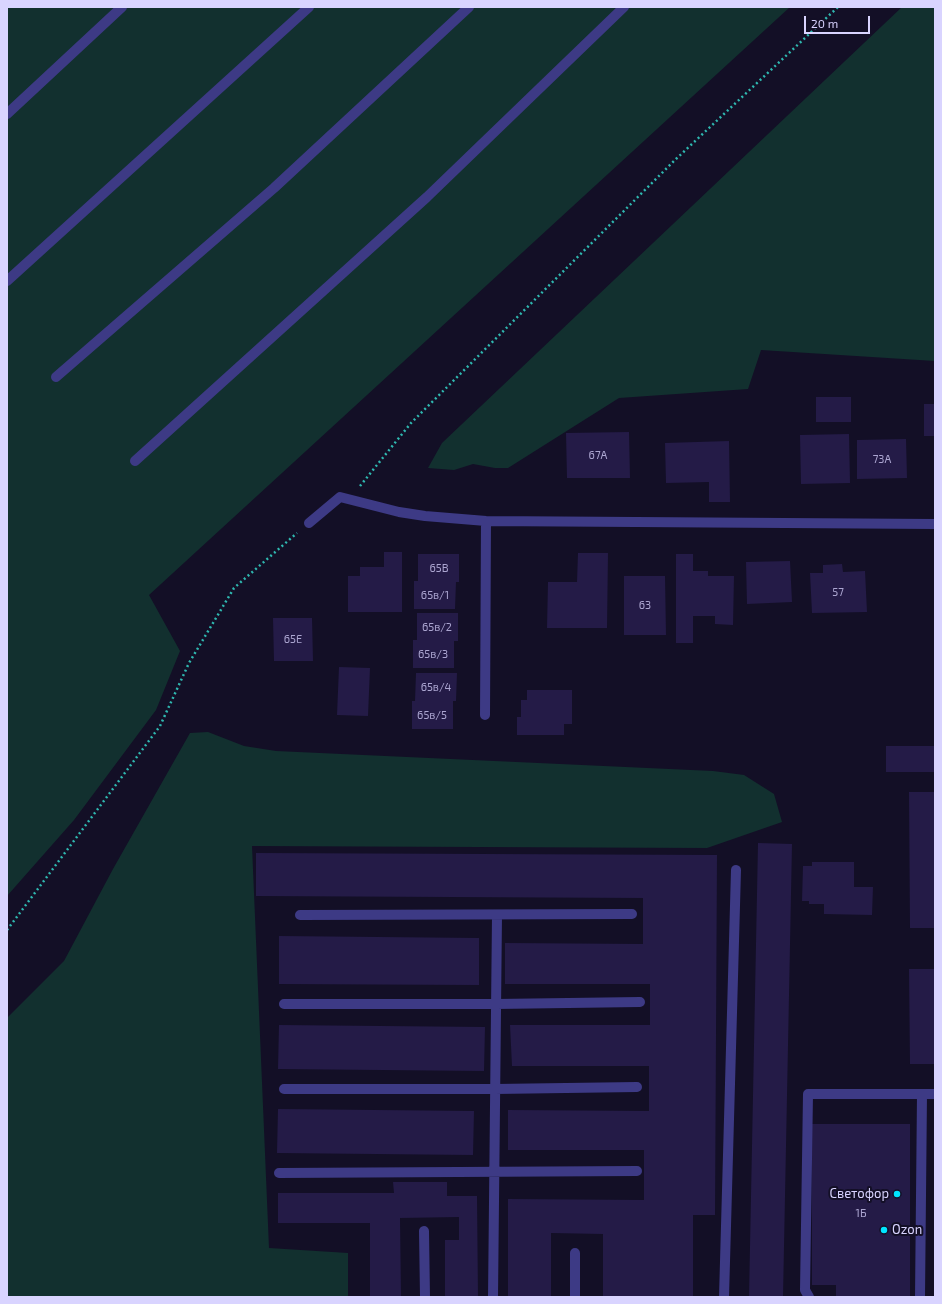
<!DOCTYPE html>
<html>
<head>
<meta charset="utf-8">
<style>
	body { margin:0 }
	#map { position:relative; width:942px; height:1304px; overflow:hidden; background:#130f26; font-family:"Exo 2",sans-serif }
	canvas { display:block }
	.frame { position:absolute; inset:0; border:8px solid #d9d4ff; pointer-events:none }
	.scale { position:absolute; left:804px; top:16px; width:66px; height:18px; box-sizing:border-box; border:2px solid #d9d4ff; border-top:0; padding-left:5px; font-size:12px; line-height:14px; white-space:nowrap; color:#d9d4ff; -webkit-text-stroke:3px #130f26; paint-order:stroke }
</style>
</head>
<body>
<div id="map">
<canvas width="942" height="1304"></canvas>
<div class="frame"></div>
<div class="scale">20 m</div>
</div>
<script>
const ctx = document.querySelector('canvas').getContext('2d');
ctx.lineJoin = 'round';
function paint(path, color) {
  ctx.fillStyle = color;
  ctx.fill(path, 'evenodd');
}
function shape(rows) {
  const path = new Path2D();
  for (const r of rows) {
    path.moveTo(r[0], r[1]);
    for (let i = 2; i < r.length; i += 2) path.lineTo(r[i], r[i + 1]);
  }
  return path;
}
function stroke(path, color, width, dash) {
  ctx.strokeStyle = color;
  ctx.lineWidth = width;
  ctx.lineCap = dash ? 'butt' : 'round';
  ctx.setLineDash(dash || []);
  ctx.stroke(path);
}
function label(font, color, halo, rows, align = 'center') {
  ctx.font = font + ' "Exo 2",sans-serif';
  ctx.lineWidth = 4;
  ctx.setLineDash([]);
  ctx.textBaseline = 'middle';
  ctx.strokeStyle = halo;
  ctx.fillStyle = color;
  for (const [text, x, y, turn = 0] of rows) {
    ctx.save();
    ctx.translate(x, y);
    ctx.rotate((+turn || 0) * Math.PI / 180);
    ctx.textAlign = isNaN(turn) ? turn : align;
    if (halo) ctx.strokeText(text, 0, 0);
    ctx.fillText(text, 0, 0);
    ctx.restore();
  }
}
paint(shape([
	[7,7,790,7,149,595,180,651,156,710,74,820,7,896],
	[902,7,935,7,935,361,761,350,748,389,619,398,508,468,495,468,473,464,454,470,428,468,442,443],
	[208,732,244,746,276,751,713,771,744,775,774,794,782,822,707,848,252,846,269,1248,348,1253,348,1297,7,1297,7,1018,64,961,113,869,190,733]
]), '#12302f');
paint(shape([
	[816,397,851,397,851,422,816,422],
	[924,404,935,404,935,436,924,436],
	[629,432,630,478,567,478,566,433],
	[849,434,850,483,801,484,800,435],
	[906,439,907,478,857,479,857,440],
	[729,441,730,502,709,502,709,482,666,483,665,443],
	[384,552,402,552,402,612,348,612,348,576,360,576,360,567,384,567],
	[578,553,608,553,607,628,547,628,548,582,577,582],
	[418,554,459,554,459,582,456,582,455,609,414,609,414,581,418,581],
	[676,554,693,554,693,571,708,571,708,576,734,576,733,625,715,624,715,616,693,616,693,643,676,643],
	[790,561,792,602,747,604,746,562],
	[842,564,843,572,865,571,867,612,812,613,810,573,823,573,823,565],
	[624,576,665,576,666,635,624,635],
	[417,613,458,613,458,641,454,641,454,668,413,668,413,640,417,640],
	[273,618,312,618,313,661,274,661],
	[339,667,370,668,368,716,337,715],
	[416,673,457,673,456,701,453,701,453,729,412,729,412,701,415,701],
	[527,690,572,690,572,724,564,724,564,735,517,735,517,717,521,717,521,700,527,700],
	[886,746,935,746,935,772,886,772],
	[909,792,935,792,935,928,910,928],
	[758,843,792,844,783,1297,749,1297],
	[256,853,717,855,715,1215,693,1215,693,1297,603,1297,603,1234,551,1233,551,1297,508,1297,508,1199,644,1200,644,1150,508,1150,508,1110,649,1111,649,1066,512,1066,510,1025,650,1025,650,984,505,984,505,943,643,944,643,898,256,896],
	[812,862,854,862,854,887,873,887,872,915,824,914,824,904,809,904,809,901,802,901,803,866,812,866],
	[279,936,479,938,479,985,279,984],
	[909,969,935,969,935,1064,910,1064],
	[279,1025,485,1027,484,1071,278,1069],
	[278,1109,474,1111,473,1155,277,1153],
	[812,1124,910,1124,910,1297,836,1297,836,1285,812,1285],
	[393,1182,447,1182,447,1196,477,1196,478,1297,445,1297,445,1240,459,1240,459,1217,400,1218,401,1297,370,1297,370,1223,278,1223,278,1193,394,1193]
]), '#241b47');
stroke(shape([
	[360,486,411,423,676,159,838,7],
	[7,930,160,726,189,663,234,588,297,533]
]), '#2fb8b0', 2.5, [2, 3]);
stroke(shape([
	[7,114,122,7],
	[7,281,309,7],
	[56,377,274,188,469,7],
	[135,461,427,197,624,7],
	[309,523,340,497,399,512,425,516,486,521,935,524],
	[485,715,486,521],
	[300,915,632,914],
	[284,1004,496,1004,640,1002],
	[284,1089,495,1089,637,1087],
	[279,1173,637,1171],
	[424,1231,425,1297],
	[575,1253,575,1297],
	[493,1297,497,915],
	[724,1297,736,870],
	[809,1297,805,1290,808,1094,935,1094],
	[920,1297,922,1094]
]), '#3d3a85', 10);
for (const [x, y, r, color] of [
	[897,1194,4,"#00e5ff"],
	[884,1230,4,"#00e5ff"]
]) {
  const dot = new Path2D();
  dot.arc(x, y, r, 0, 2 * Math.PI);
  ctx.fillStyle = color;
  ctx.fill(dot);
  stroke(dot, '#130f26', 1.5);
}
label('11px', '#aca6d1', null, [
	["67А",598,455],
	["73А",882,459],
	["65В",439,568],
	["57",838,592],
	["65в/1",435,595],
	["63",645,605],
	["65в/2",437,627],
	["65Е",293,639],
	["65в/3",433,654],
	["65в/4",436,687],
	["65в/5",432,715],
	["1Б",861,1213]
]);
label('13px', '#d9d4ff', '#130f26', [
	["Светофор",889,1194],
	["Ozon",892,1230,"left"]
], 'right');
</script>
</body>
</html>
